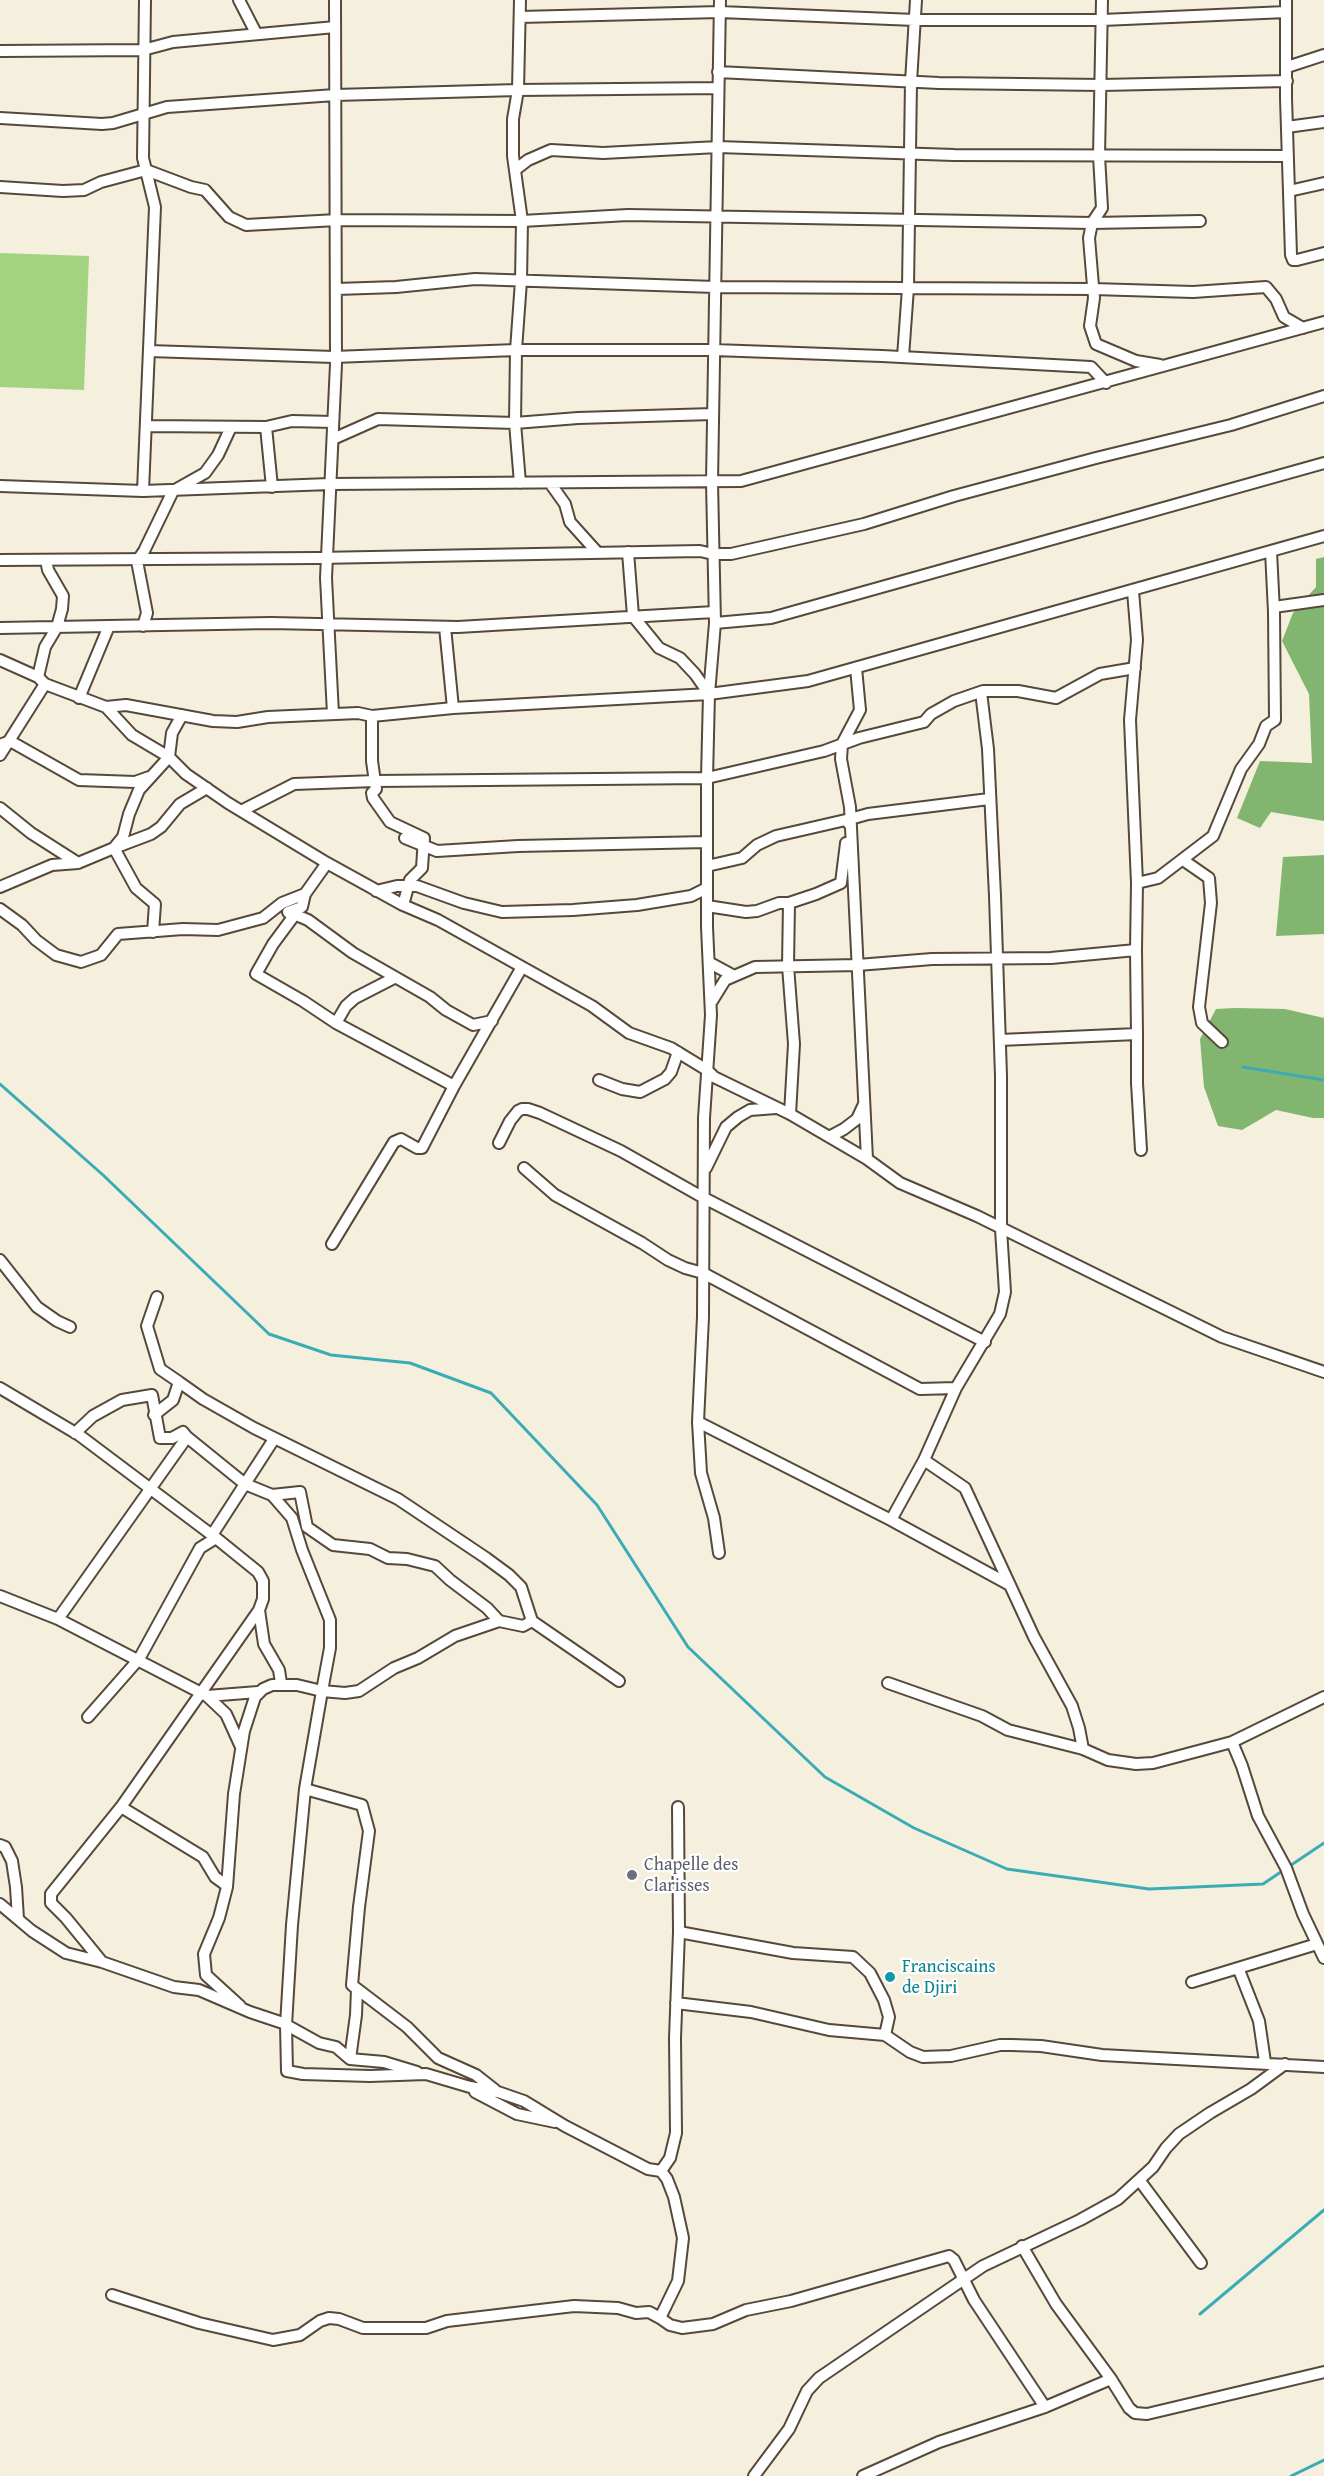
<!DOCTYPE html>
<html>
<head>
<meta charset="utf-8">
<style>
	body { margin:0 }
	canvas { display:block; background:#f5efdd }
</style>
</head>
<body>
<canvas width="1324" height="2476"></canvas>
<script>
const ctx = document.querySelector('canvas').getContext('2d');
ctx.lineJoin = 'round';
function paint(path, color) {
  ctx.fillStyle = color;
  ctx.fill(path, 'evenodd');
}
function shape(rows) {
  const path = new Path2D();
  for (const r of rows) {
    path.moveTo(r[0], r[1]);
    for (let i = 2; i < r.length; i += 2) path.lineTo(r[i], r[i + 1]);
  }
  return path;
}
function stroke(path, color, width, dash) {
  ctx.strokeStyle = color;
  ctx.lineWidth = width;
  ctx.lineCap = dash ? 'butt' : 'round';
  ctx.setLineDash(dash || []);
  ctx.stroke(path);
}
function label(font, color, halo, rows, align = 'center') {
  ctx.font = font + ' "Gentium Book Plus",serif';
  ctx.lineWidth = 4.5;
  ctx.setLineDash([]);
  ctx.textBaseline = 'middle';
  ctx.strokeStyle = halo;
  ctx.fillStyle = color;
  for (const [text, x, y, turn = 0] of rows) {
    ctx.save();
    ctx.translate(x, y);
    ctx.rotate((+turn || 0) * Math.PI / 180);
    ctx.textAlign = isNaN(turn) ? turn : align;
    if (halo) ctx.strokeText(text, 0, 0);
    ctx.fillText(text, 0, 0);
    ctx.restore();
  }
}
paint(shape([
	[0,253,89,256,84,390,0,387]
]), '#a3d381');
paint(shape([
	[1324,557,1324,821,1271,812,1260,828,1237,818,1260,761,1312,763,1309,694,1282,641,1293,613,1316,587,1316,559],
	[1324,855,1324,934,1276,936,1283,857],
	[1236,1008,1285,1009,1324,1018,1324,1118,1313,1118,1276,1110,1242,1130,1218,1126,1204,1087,1200,1039,1216,1009]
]), '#82b56f');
stroke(shape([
	[1243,1067,1324,1080],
	[0,1084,103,1175,269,1334,331,1355,410,1363,491,1393,597,1505,688,1647,825,1777,914,1828,1007,1869,1149,1889,1263,1884,1324,1843],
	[1200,2314,1324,2210],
	[1291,2476,1324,2460]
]), '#3bacb6', 3);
const minor = shape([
	[239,0,256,33],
	[1102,0,1099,156,1102,208,1092,223,1089,238,1094,298,1090,326,1096,344,1136,361,1160,365],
	[1286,0,1286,98,1291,255,1293,260,1297,260,1324,253],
	[520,17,720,12,915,20,1102,20,1286,12],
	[0,51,143,50,173,42,335,27],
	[1287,67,1324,55],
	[718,72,939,83,1102,85,1287,81],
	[0,118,102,124,113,123,167,107,335,95,518,90,718,88],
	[1287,127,1324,122],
	[515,170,528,160,551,150,603,153,718,147,954,155,1287,156],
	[0,187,63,191,84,190,101,182,146,170,191,187,205,190,229,217,246,225,337,220,522,221,628,215,1092,223,1200,221],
	[1289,191,1324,183],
	[337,289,396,287,475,279,715,287,1093,289,1193,292,1266,287,1276,299,1284,317,1303,328],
	[149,351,334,357,516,350,714,350,882,356,1091,367,1106,383],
	[903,357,908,288,911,82,916,0],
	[146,426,266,427],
	[333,439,378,419,515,423,578,418,713,414],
	[520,483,515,423,516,350,521,281,522,221,513,156,513,119,518,90,520,0],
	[550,483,565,504,570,522,597,552],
	[0,486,143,491,330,484,741,481,1324,322],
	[272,487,266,427,292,421,333,422],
	[143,491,155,207,143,158,145,0],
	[628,552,633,616,659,648,680,658,695,674,709,694],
	[0,560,317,558,700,551,713,554,731,554,864,524,954,496,1096,458,1231,425,1324,396],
	[1133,591,1137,640,1130,720,1137,883],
	[1274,607,1324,600],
	[715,623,771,618,1324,463],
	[143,626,147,613,137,561,144,551,173,491,205,473,218,455,231,427],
	[445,627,453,708],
	[0,628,271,623,458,627,714,612],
	[0,660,38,677,45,684,106,707,126,705,213,721,237,722,268,717,358,713,372,716,453,708,709,694,808,681,1324,536],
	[856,668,860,710,842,744,841,759,850,807,867,1159],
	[38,677,45,647,57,627,62,609,63,596,48,570,46,560],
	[79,698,109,626],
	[106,707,132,735,169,757,186,774,228,803,327,863,403,905,438,920,592,1006,629,1033,671,1048,707,1070,714,1077,790,1114,867,1159,900,1183,977,1216,1222,1337,1324,1372],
	[333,714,326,578,336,364,335,0],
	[372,716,372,761,376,789,372,793,373,798,390,822,424,838,422,868,410,880,403,905],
	[0,745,10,741,79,780,135,782,149,777],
	[0,755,45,684],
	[0,808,31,833,78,863],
	[241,811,294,784,375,781,707,778,824,751,859,738,924,722,931,714,954,701,983,691,1018,691,1056,698,1100,674,1135,668],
	[849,824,850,819,868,814,989,799],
	[405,838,437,851,518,846,707,842],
	[1183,860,1209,878,1211,903,1199,1007,1202,1023,1222,1042],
	[327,863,305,894,302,907,288,912,293,917,273,944,256,974,303,1001,336,1023,454,1086],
	[707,866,742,858,757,845,776,836,850,819],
	[0,887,52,865,78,863,114,848,123,837,129,814,139,790,169,757,172,733,182,715],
	[376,891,397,886,417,886,464,903,502,912,573,910,637,905,691,896,707,888],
	[789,903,788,966,794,1044,790,1114],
	[707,906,746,912,757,911,779,903,789,903,816,894,841,883,846,843],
	[0,909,22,925,36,940,56,955,81,962,101,955,118,934,183,929,218,930,263,918,282,903,305,894],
	[289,912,308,920,353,953,430,997,446,1010,473,1025,492,1021],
	[153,932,155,904,136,888,114,848,151,834,161,827,180,804,207,788],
	[710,963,734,976],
	[712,1001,725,980,755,967,858,965,932,959,1051,958,1136,950,1137,883,1158,878,1213,836,1241,769,1259,744,1266,726,1275,720,1274,612,1271,551],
	[336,1023,346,1006,355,998,394,978],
	[1137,1034,1137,1083,1141,1150],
	[1000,1040,1137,1034,1136,950],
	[599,1080,622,1089,640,1092,665,1079,671,1072,678,1052],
	[829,1137,844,1129,857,1119,864,1104],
	[499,1143,510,1121,518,1111,522,1109,528,1109,540,1113,621,1151,704,1198,985,1342],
	[524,1168,555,1195,642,1243,668,1260,685,1268,703,1273,920,1389,956,1388],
	[706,1168,726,1127,738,1117,750,1110,776,1108],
	[332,1244,394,1142,401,1139,417,1148,422,1148,454,1086,522,967],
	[0,1260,37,1307,57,1321,70,1327],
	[179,1382,203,1399,254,1428,398,1499,486,1558,509,1575,521,1587,532,1621],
	[0,1388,79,1435,216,1538,258,1572,263,1581,263,1599,259,1610,121,1807,51,1894,51,1903,66,1918,102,1962],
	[154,1415,173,1400,179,1382,160,1369,147,1326,157,1297],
	[698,1422,891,1520,1010,1585],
	[75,1433,93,1416,122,1400,152,1395,160,1438,172,1438,183,1432,187,1437],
	[924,1460,965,1488,1034,1637,1072,1706,1079,1728,1083,1749],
	[272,1495,292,1518,302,1550,330,1620,330,1648,322,1691,345,1693,359,1691,394,1668,418,1658,455,1636,499,1621,523,1626,532,1621,619,1681],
	[891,1520,924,1460,956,1388,1000,1314,1005,1292,1001,1229,1001,1076,995,896,988,749,981,692],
	[212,1535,274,1439],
	[719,1553,714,1518,701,1473,698,1422,703,1317,704,1118,711,1015,707,927,707,778,709,694,715,623,712,482,720,0],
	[0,1596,58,1619,187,1437,245,1484,272,1495,300,1492,307,1527,333,1545,370,1549,388,1558,407,1559,435,1566,450,1580,487,1608,499,1621],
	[259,1610,264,1644,279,1670,281,1683],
	[58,1619,207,1696,226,1714,241,1747],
	[888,1683,982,1716,1008,1730,1083,1749,1108,1760,1136,1764,1153,1763,1232,1742,1324,1697],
	[207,1696,258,1692],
	[88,1717,139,1659,200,1548,216,1538],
	[1232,1742,1242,1766,1258,1816,1286,1868,1303,1914,1324,1958],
	[305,1789,362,1805,369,1831,359,1907,352,1985,357,1989,356,2015,350,2059],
	[121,1807,203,1857,215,1877,226,1885],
	[0,1845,5,1847,12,1861,16,1887,18,1919],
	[0,1904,32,1931,66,1953,102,1962,174,1987,199,1990,250,2012,283,2023,319,2043,336,2047,350,2059,384,2062,417,2072],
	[679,1932,793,1953,853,1957,870,1973,884,2000,889,2017,885,2035],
	[1239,1970,1259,2021,1265,2062],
	[1192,1982,1317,1944],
	[352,1985,407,2027,438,2058,476,2075,495,2090],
	[676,2003,751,2012,829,2030,885,2035,910,2052,923,2057,951,2056,1000,2045,1012,2045,1041,2046,1102,2055,1324,2067],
	[240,2006,206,1975,204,1954,219,1918,227,1887,234,1794,244,1731,255,1697,263,1689,272,1685,297,1685,322,1691,305,1789,292,1925,286,2025,287,2071,303,2074,370,2076,426,2074,470,2087,498,2092,524,2101,565,2126,648,2169,661,2171,670,2158,676,2133,675,2038,679,1932,678,1807],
	[475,2092,517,2114,555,2122],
	[1140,2181,1201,2263],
	[1022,2246,1056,2304,1111,2379,1129,2408,1135,2413,1147,2414,1324,2372],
	[112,2295,199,2323,273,2340,300,2335,320,2321,329,2318,339,2319,363,2328,426,2328,447,2321,574,2306,618,2308,636,2313,649,2312,660,2318,678,2281,683,2238,674,2197,667,2179,661,2171],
	[660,2318,670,2325,682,2328,713,2324,746,2310,791,2301,949,2256,954,2260,974,2300,1045,2407],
	[754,2476,789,2429,807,2391,819,2378,983,2266,1080,2220,1118,2199,1153,2167,1166,2148,1179,2134,1210,2113,1251,2089,1285,2064],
	[863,2476,939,2442,1045,2407,1111,2379]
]);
stroke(minor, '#57483b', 14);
stroke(minor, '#fff', 10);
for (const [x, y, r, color] of [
	[632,1875,6,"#6b7280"],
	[890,1977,6,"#0f9aa8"]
]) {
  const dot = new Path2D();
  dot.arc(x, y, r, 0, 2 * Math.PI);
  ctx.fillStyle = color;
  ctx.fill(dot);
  stroke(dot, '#fff', 2);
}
label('18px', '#5b616d', '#fff', [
	["Chapelle des",644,1865],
	["Clarisses",644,1886]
], 'left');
label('18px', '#0d838f', '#fff', [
	["Franciscains",902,1967],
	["de Djiri",902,1988]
], 'left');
</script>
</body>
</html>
